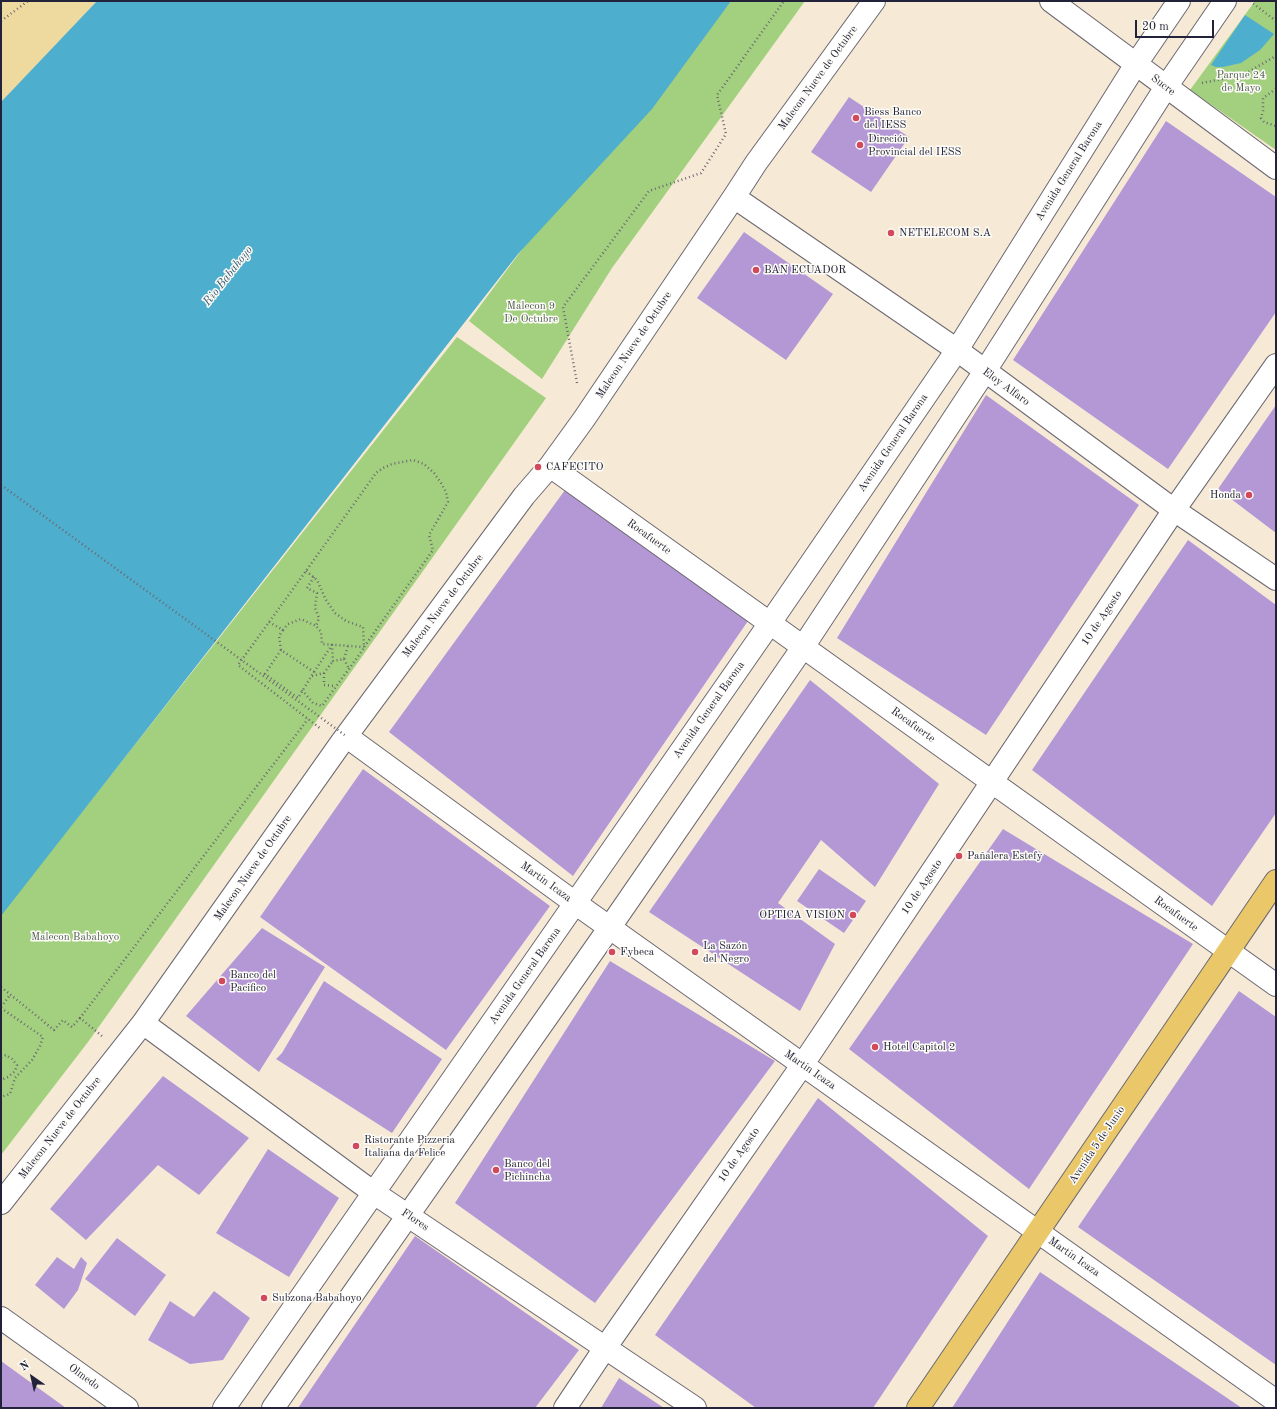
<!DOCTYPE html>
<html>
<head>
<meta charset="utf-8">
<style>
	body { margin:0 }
	#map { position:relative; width:1277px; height:1409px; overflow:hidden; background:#f6ead6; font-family:"Old Standard TT",serif }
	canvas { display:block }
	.frame { position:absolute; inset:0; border:2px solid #22223b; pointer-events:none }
	.north { position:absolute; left:12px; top:1357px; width:40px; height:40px; -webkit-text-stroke:3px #fdfcf7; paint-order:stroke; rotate:326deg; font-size:11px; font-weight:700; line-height:16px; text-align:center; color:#22223b }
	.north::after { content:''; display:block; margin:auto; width:14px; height:18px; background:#22223b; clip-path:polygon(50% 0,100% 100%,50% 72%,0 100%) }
	.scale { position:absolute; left:1135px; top:20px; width:79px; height:18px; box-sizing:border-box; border:2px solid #22223b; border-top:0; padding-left:5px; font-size:12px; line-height:14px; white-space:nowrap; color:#22223b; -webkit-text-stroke:3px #fdfcf7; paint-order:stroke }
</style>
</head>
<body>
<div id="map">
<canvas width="1277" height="1409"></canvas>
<div class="frame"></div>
<div class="north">N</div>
<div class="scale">20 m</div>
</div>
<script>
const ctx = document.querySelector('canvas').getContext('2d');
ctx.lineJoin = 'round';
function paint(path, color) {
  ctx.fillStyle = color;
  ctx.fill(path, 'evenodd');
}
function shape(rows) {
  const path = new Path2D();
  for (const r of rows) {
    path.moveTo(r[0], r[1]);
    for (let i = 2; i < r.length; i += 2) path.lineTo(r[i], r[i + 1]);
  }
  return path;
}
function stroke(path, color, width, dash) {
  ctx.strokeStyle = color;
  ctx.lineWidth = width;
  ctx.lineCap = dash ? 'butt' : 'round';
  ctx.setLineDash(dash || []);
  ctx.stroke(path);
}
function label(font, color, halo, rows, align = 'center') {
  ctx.font = font + ' "Old Standard TT",serif';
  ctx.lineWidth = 3;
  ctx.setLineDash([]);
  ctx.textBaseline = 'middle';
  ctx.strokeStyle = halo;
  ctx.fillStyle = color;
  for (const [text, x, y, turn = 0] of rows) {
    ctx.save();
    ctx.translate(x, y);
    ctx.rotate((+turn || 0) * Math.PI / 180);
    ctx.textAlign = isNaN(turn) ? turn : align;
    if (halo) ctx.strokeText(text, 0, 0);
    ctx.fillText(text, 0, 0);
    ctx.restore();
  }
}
paint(shape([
	[706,1,805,1,612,268,542,379,469,321],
	[1255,1,1276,1,1276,150,1190,90],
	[457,337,546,398,88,1042,1,1155,1,914]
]), '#a2d07e');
paint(shape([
	[1,1,97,1,1,102]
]), '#eeda9e');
paint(shape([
	[97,1,731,1,652,109,518,254,1,916,1,102],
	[1245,15,1274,34,1260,50,1241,63,1223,67,1216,67,1211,65]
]), '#4eaecd');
paint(shape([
	[849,97,909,137,871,192,811,152],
	[1166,121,1276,197,1276,312,1168,469,1013,360],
	[744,232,833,294,786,360,697,298],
	[986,395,1139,505,986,735,837,638],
	[1276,405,1276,533,1218,489],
	[565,490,750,618,573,876,389,732],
	[1188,540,1276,605,1276,813,1212,906,1032,770],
	[810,680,939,784,875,887,821,840,778,903,835,944,800,1011,649,912],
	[363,769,550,906,446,1050,260,917],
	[1003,829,1193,944,1029,1189,849,1049],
	[819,869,866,901,844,933,797,901],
	[262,928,325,967,259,1072,186,1016],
	[610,961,775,1061,595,1303,455,1203],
	[324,981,442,1059,392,1133,276,1059,282,1053],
	[1239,991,1276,1017,1276,1365,1078,1227],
	[163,1076,249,1138,199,1195,158,1165,86,1240,50,1209],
	[818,1098,988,1236,873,1408,756,1408,655,1335],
	[268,1149,339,1198,289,1277,216,1233],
	[415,1236,579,1350,535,1408,298,1408],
	[117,1238,166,1275,135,1316,85,1279],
	[57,1257,74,1269,81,1257,87,1263,78,1290,64,1309,35,1285],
	[1040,1272,1242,1408,952,1408],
	[214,1291,250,1318,223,1360,190,1364,148,1340,170,1301,194,1317],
	[1,1361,66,1408,1,1408],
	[619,1378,664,1408,601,1408]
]), '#b498d6');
const minor = shape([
	[1051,1,1276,168],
	[734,197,957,350,1174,510,1276,579],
	[550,466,1276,985],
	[346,736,575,903,1276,1401],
	[143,1023,374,1193,695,1408],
	[1,1203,143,1023,341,743,524,496,550,466,584,419,734,197,756,163,874,1],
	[1,1318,127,1408],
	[224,1408,770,623,957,350,1136,64,1179,1],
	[273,1408,610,927,803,647,985,371,1166,87,1225,1],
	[565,1408,605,1348,803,1064,1174,510,1276,365]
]);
const major = shape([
	[918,1408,1276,881]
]);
stroke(minor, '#6c6871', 24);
stroke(major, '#6c6871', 24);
stroke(shape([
	[1250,1,1276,21],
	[1,21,28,1],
	[1202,83,1243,75,1276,56],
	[1276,89,1263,98,1263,111,1261,118,1264,122,1276,126],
	[577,383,563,307,649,191,701,173,726,134,717,95,784,1],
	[306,571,317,580,326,600,335,613,346,621,363,627,364,647,433,550,429,535,448,502,446,492,441,483,434,473,424,464,413,460,392,464,383,468,376,473,306,571,238,665,321,729],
	[314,577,307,588,317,593,315,608,319,618,316,626,321,632,322,644,364,647],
	[269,622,283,630,288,624,301,619,316,626],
	[281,650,265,674,298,698,314,672,281,650,279,636,283,630],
	[344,659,349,669],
	[314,672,332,645,333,661,344,659,348,646],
	[324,673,324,685,336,686],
	[312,676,324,673,333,661],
	[302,690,313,703,322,706,364,648],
	[1,987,54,1030,63,1020,72,1027,80,1018],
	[1,1007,10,995],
	[1,1008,43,1037,40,1046,32,1060,15,1078,10,1094,1,1097],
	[102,1036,80,1018,308,719],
	[1,1057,6,1055,12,1059,17,1065,15,1071,8,1077,1,1080]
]), '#6c6871', 2.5, [1, 3]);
stroke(minor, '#fff', 22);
stroke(major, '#eac769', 22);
stroke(shape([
	[1,485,346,736]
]), '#6c6871', 2.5, [1, 3]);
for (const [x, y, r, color] of [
	[856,118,4,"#d1495b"],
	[860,145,4,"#d1495b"],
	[891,233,4,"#d1495b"],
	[756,270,4,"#d1495b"],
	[538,467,4,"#d1495b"],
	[1249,495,4,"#d1495b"],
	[959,856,4,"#d1495b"],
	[853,915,4,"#d1495b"],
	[612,952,4,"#d1495b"],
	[695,952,4,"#d1495b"],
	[222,981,4,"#d1495b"],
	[875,1047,4,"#d1495b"],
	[356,1146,4,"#d1495b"],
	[496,1170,4,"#d1495b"],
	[264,1298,4,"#d1495b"]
]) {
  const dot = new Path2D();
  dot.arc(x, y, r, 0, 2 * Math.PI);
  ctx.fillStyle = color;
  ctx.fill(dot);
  stroke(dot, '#fdfcf7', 1.5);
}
label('11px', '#4f5f52', '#fdfcf7', [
	["Parque 24",1241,75],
	["de Mayo",1241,88],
	["Malecon 9",531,306],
	["De Octubre",531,319],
	["Malecon Babahoyo",75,937]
]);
label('11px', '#22223b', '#fdfcf7', [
	["Malecon Nueve de Octubre",818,78,-54],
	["Sucre",1163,85,37],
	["Avenida General Barona",1069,171,-58],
	["Malecon Nueve de Octubre",634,345,-56],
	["Eloy Alfaro",1006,387,36],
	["Avenida General Barona",893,443,-56],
	["Rocafuerte",649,537,36],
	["Malecon Nueve de Octubre",443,606,-53],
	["10 de Agosto",1102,618,-56],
	["Avenida General Barona",709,710,-55],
	["Rocafuerte",913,725,36],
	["Malecon Nueve de Octubre",253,868,-55],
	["Martin Icaza",546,882,36],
	["10 de Agosto",922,887,-56],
	["Rocafuerte",1176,914,36],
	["Avenida General Barona",525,976,-55],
	["Martin Icaza",810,1070,35],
	["Malecon Nueve de Octubre",60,1128,-52],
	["Avenida 5 de Junio",1097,1145,-56],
	["10 de Agosto",739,1155,-55],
	["Flores",415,1220,34],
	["Martin Icaza",1074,1257,35],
	["Olmedo",84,1377,36]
]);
label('11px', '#22223b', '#fdfcf7', [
	["Biess Banco",864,112],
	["del IESS",864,125],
	["Direción",868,139],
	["Provincial del IESS",868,152],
	["NETELECOM S.A",899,233],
	["BAN ECUADOR",764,270],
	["CAFECITO",546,467],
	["Honda",1241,495,"right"],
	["Pañalera Estefy",967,856],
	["OPTICA VISION",845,915,"right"],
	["La Sazón",703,946],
	["del Negro",703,959],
	["Fybeca",620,952],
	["Banco del",230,975],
	["Pacifico",230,988],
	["Hotel Capitol 2",883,1047],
	["Ristorante Pizzeria",364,1140],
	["Italiana da Felice",364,1153],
	["Banco del",504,1164],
	["Pichincha",504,1177],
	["Subzona Babahoyo",272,1298]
], 'left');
label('italic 12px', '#345a75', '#fdfcf7', [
	["Rio Babahoyo",228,276,-52]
]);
</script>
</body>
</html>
